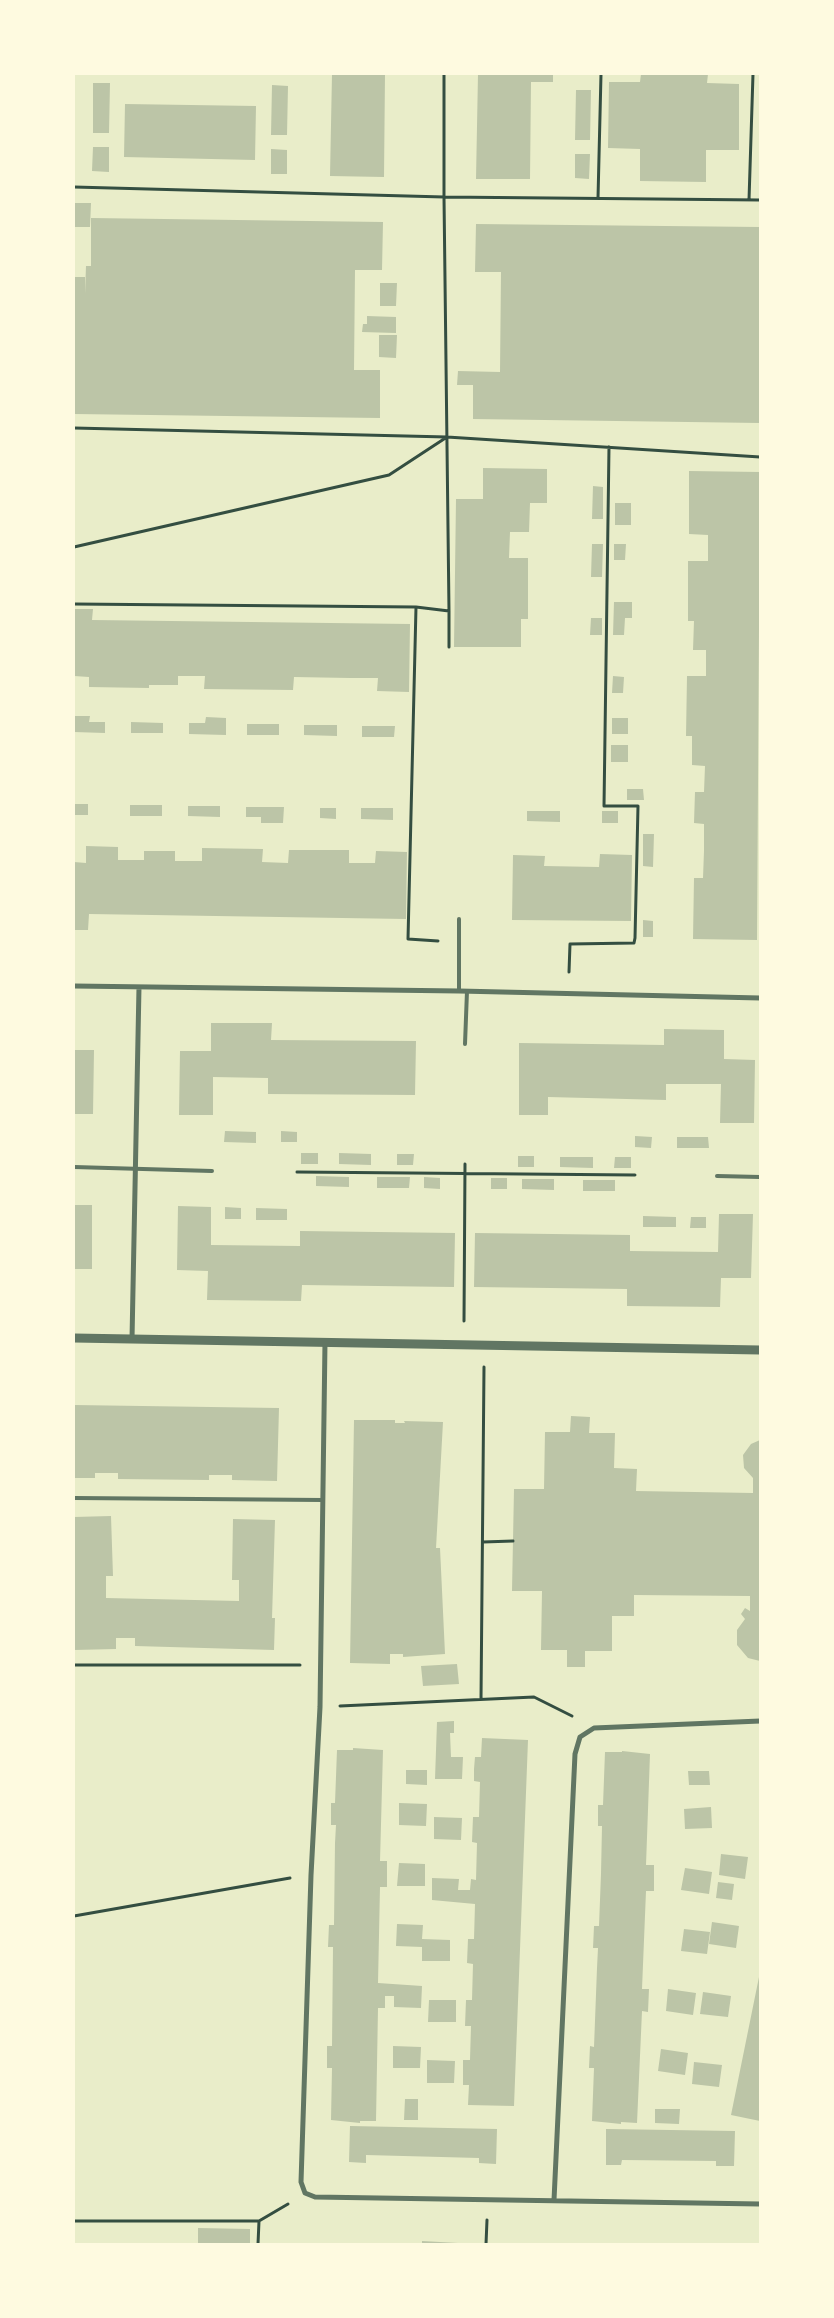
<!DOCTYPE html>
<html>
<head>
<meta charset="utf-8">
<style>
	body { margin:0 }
	#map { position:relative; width:834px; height:2318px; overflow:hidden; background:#e9edc9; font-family:Inter,sans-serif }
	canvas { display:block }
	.frame { position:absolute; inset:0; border:75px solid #fefae0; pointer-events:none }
</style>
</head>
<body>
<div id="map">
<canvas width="834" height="2318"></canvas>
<div class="frame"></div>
</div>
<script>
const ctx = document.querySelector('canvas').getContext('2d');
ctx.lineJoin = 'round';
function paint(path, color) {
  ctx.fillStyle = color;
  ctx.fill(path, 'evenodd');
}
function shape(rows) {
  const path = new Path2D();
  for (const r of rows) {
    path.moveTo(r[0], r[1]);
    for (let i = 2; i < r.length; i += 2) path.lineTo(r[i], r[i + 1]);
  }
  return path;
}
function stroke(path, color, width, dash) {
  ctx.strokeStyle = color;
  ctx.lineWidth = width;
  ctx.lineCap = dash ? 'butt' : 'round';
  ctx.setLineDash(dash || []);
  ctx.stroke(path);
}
paint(shape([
	[332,74,385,74,384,177,330,176],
	[478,74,553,74,553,82,531,82,530,179,476,179],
	[641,74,708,74,707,83,739,84,739,150,706,150,706,182,640,181,640,149,608,148,609,82,640,82],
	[93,83,110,83,109,133,93,133],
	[272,85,288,86,287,135,271,135],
	[576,90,591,90,590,140,575,140],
	[125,104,256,106,255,160,124,157],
	[93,147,109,147,109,172,92,171],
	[271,149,287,150,287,174,271,174],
	[575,154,590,154,589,179,575,178],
	[75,203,91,203,90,227,74,227],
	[91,218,383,222,382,270,355,270,354,370,380,370,380,418,74,414,74,277,85,277,85,294,86,266,91,266],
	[476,224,760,227,760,423,473,419,473,385,457,385,458,371,500,372,501,272,475,272],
	[380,283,397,283,396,306,380,306],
	[367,316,396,317,396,333,362,332,363,324,367,324],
	[379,335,397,335,396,358,379,357],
	[483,468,547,469,547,503,530,503,529,532,510,532,509,558,528,558,528,619,521,619,521,647,454,647,456,499,483,499],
	[689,471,760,472,757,940,693,939,694,878,703,878,704,851,704,824,694,823,695,792,704,792,705,766,692,765,692,736,686,736,687,676,706,676,706,650,693,650,694,621,688,621,688,561,708,561,708,535,689,534],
	[593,486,603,487,603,519,592,519],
	[615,503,631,503,631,525,615,525],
	[592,544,603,544,602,577,591,577],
	[614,544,626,544,625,560,614,560],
	[614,602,632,602,632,618,625,618,624,635,613,635],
	[74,609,93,609,92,620,410,624,409,692,377,691,378,678,350,678,294,677,293,690,204,689,205,676,178,676,178,685,149,685,149,688,89,687,89,677,74,676],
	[591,618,602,618,602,635,590,635],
	[613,676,624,677,623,693,612,693],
	[74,716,90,716,89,722,105,722,105,733,74,732],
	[206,717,226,718,226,735,189,734,189,723,205,723],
	[612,718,628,718,628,734,612,734],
	[131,722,163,723,163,733,131,733],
	[247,724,279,724,279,735,247,735],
	[304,725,337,725,337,736,304,735],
	[362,726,395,726,394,737,362,737],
	[611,745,628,745,628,762,611,762],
	[627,789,643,789,644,800,627,800],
	[74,804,88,804,88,815,74,815],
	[130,805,162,805,162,816,130,816],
	[188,806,220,806,220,817,188,816],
	[246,807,284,807,283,823,261,823,261,817,246,817],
	[320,808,336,808,336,819,320,818],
	[361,808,393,808,393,820,361,819],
	[527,811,560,811,560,822,527,821],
	[602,811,618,811,618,823,602,823],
	[643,834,654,834,653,867,643,866],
	[86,846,118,847,118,860,144,860,144,851,175,851,175,861,202,861,202,848,263,849,262,862,288,863,289,850,349,850,349,863,375,863,376,851,407,852,406,919,89,914,88,930,74,930,74,862,86,863],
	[600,854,632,855,631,921,512,920,513,855,545,856,544,866,599,867],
	[643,920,653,921,653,937,643,937],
	[211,1023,272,1023,271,1040,416,1041,415,1095,268,1094,268,1078,213,1077,213,1115,179,1115,180,1051,211,1051],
	[664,1029,724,1030,724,1059,755,1060,754,1123,720,1123,721,1084,666,1084,666,1100,548,1097,548,1115,519,1115,519,1043,664,1045],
	[74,1050,94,1050,93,1114,74,1114],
	[225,1131,256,1132,256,1143,224,1142],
	[281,1131,297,1132,297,1142,281,1142],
	[635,1136,652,1137,651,1148,635,1147],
	[677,1137,708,1137,709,1148,677,1148],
	[301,1153,318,1153,318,1164,301,1164],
	[339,1153,371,1154,371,1165,339,1164],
	[397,1154,414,1154,413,1165,397,1165],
	[518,1156,534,1156,534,1167,518,1167],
	[560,1157,593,1157,593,1168,560,1167],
	[615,1157,631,1157,631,1168,614,1168],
	[316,1176,349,1177,349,1187,316,1186],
	[377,1177,410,1177,409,1188,377,1188],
	[424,1177,440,1178,440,1189,424,1188],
	[491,1178,507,1178,507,1189,491,1189],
	[522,1179,554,1179,554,1190,522,1189],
	[583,1180,615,1180,615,1191,583,1191],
	[74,1205,92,1205,92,1269,74,1269],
	[178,1206,211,1207,211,1245,300,1246,300,1231,455,1233,454,1287,302,1285,301,1301,207,1300,208,1271,177,1270],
	[225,1207,241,1208,241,1219,225,1219],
	[256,1208,287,1209,287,1220,256,1220],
	[719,1214,753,1214,751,1278,721,1278,720,1307,627,1306,627,1289,474,1287,475,1233,630,1235,630,1251,718,1252],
	[643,1216,676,1217,676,1227,643,1227],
	[691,1217,706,1217,706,1228,690,1228],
	[74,1405,279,1408,277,1481,232,1480,232,1475,209,1475,209,1480,118,1479,118,1473,95,1473,95,1478,74,1478],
	[571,1416,590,1417,589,1433,615,1433,614,1468,637,1469,636,1491,753,1493,753,1478,744,1468,743,1455,751,1444,760,1440,760,1661,748,1658,737,1645,737,1630,745,1619,741,1614,745,1608,750,1611,750,1596,634,1595,634,1616,612,1616,612,1651,585,1651,585,1667,567,1667,567,1650,541,1650,542,1591,512,1591,514,1489,544,1489,545,1432,570,1432],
	[354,1420,395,1420,395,1423,405,1423,404,1421,443,1422,436,1548,440,1548,445,1654,403,1657,403,1654,390,1654,390,1664,350,1663],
	[111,1516,113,1576,106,1576,106,1598,239,1601,239,1580,232,1580,233,1519,275,1520,272,1618,275,1618,274,1650,135,1646,135,1638,116,1638,116,1649,74,1650,74,1517],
	[457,1664,459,1684,423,1686,421,1666],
	[454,1721,454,1733,450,1733,451,1757,463,1757,462,1779,435,1779,437,1722],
	[482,1738,528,1740,514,2106,468,2105,469,2085,463,2085,463,2060,470,2060,471,2026,465,2026,466,2000,472,2000,473,1964,467,1963,468,1939,474,1939,475,1904,432,1900,432,1878,459,1879,458,1890,470,1890,471,1879,476,1880,477,1843,472,1842,473,1817,479,1817,480,1782,474,1781,474,1769,475,1757,481,1757],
	[353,1748,383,1750,380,1861,387,1861,387,1887,380,1887,378,1983,422,1986,421,2008,394,2007,394,1996,385,1996,385,2008,378,2008,376,2121,360,2121,360,2123,331,2120,332,2068,327,2068,327,2046,332,2046,333,1947,328,1947,329,1925,334,1925,335,1843,336,1825,331,1825,331,1803,335,1803,337,1750,353,1750],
	[622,1751,650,1754,646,1865,654,1865,654,1891,646,1891,642,1989,649,1989,648,2012,642,2011,637,2123,621,2122,621,2124,592,2121,594,2068,589,2068,590,2046,594,2047,597,1968,598,1948,593,1948,594,1926,599,1926,601,1874,602,1826,598,1826,598,1805,603,1805,605,1752,622,1752],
	[406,1770,427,1770,427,1785,406,1784],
	[688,1771,709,1771,710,1785,689,1785],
	[399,1803,427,1804,426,1826,399,1825],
	[711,1807,712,1828,685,1829,684,1809],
	[434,1817,462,1818,461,1840,434,1839],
	[721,1854,748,1857,745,1879,719,1875],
	[399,1863,425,1864,425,1886,397,1886],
	[685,1868,712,1872,709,1894,681,1890],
	[718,1882,734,1884,732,1900,716,1898],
	[712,1922,739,1926,736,1948,709,1944],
	[397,1924,423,1925,422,1939,450,1940,450,1961,422,1961,422,1947,396,1946],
	[684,1929,710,1932,707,1954,681,1951],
	[759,1977,760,1977,760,2121,731,2115],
	[668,1989,696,1993,693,2015,666,2011],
	[703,1992,731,1996,728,2017,700,2014],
	[429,2000,456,2000,456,2022,428,2022],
	[393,2046,421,2047,420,2068,393,2068],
	[661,2049,688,2053,685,2075,658,2071],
	[427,2060,455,2061,454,2083,427,2083],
	[694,2062,722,2065,719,2087,692,2084],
	[405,2099,418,2099,418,2120,404,2120],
	[655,2109,680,2109,679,2124,655,2123],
	[350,2126,497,2129,496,2164,479,2163,479,2158,366,2155,366,2163,349,2162],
	[606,2129,735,2131,734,2166,716,2166,716,2161,622,2160,621,2165,606,2165],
	[198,2228,250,2229,250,2244,198,2244],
	[422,2241,458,2243,458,2244,422,2244]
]), '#bcc5a7');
stroke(shape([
	[74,187,444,197,760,200],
	[598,198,601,74],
	[749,200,753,74],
	[74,428,447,437,760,457],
	[74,547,389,475,447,437],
	[74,604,416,607,449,611,444,197,444,74],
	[416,607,408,939,438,941],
	[449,647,449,611],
	[569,972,570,944,634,943,635,938,638,806,604,806,609,447],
	[297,1172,635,1175],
	[464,1321,465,1164],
	[483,1542,513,1541],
	[74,1665,300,1665],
	[481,1699,484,1367],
	[340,1706,534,1697,572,1716],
	[74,1916,290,1878],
	[74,2221,259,2221,288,2204],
	[258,2244,259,2221],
	[486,2244,487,2220]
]), '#344e41', 3);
stroke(shape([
	[459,991,459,919],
	[465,1044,467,991],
	[74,1167,212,1171],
	[717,1176,760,1177],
	[74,1498,323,1500]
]), '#617663', 4);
stroke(shape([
	[74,986,459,991,760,998],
	[132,1339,139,987],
	[325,1342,320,1707,311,1875,301,2182,305,2193,315,2197,760,2204],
	[554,2200,575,1754,580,1737,594,1728,760,1721]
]), '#617663', 5);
stroke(shape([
	[74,1338,760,1350]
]), '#617663', 9);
</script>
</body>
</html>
